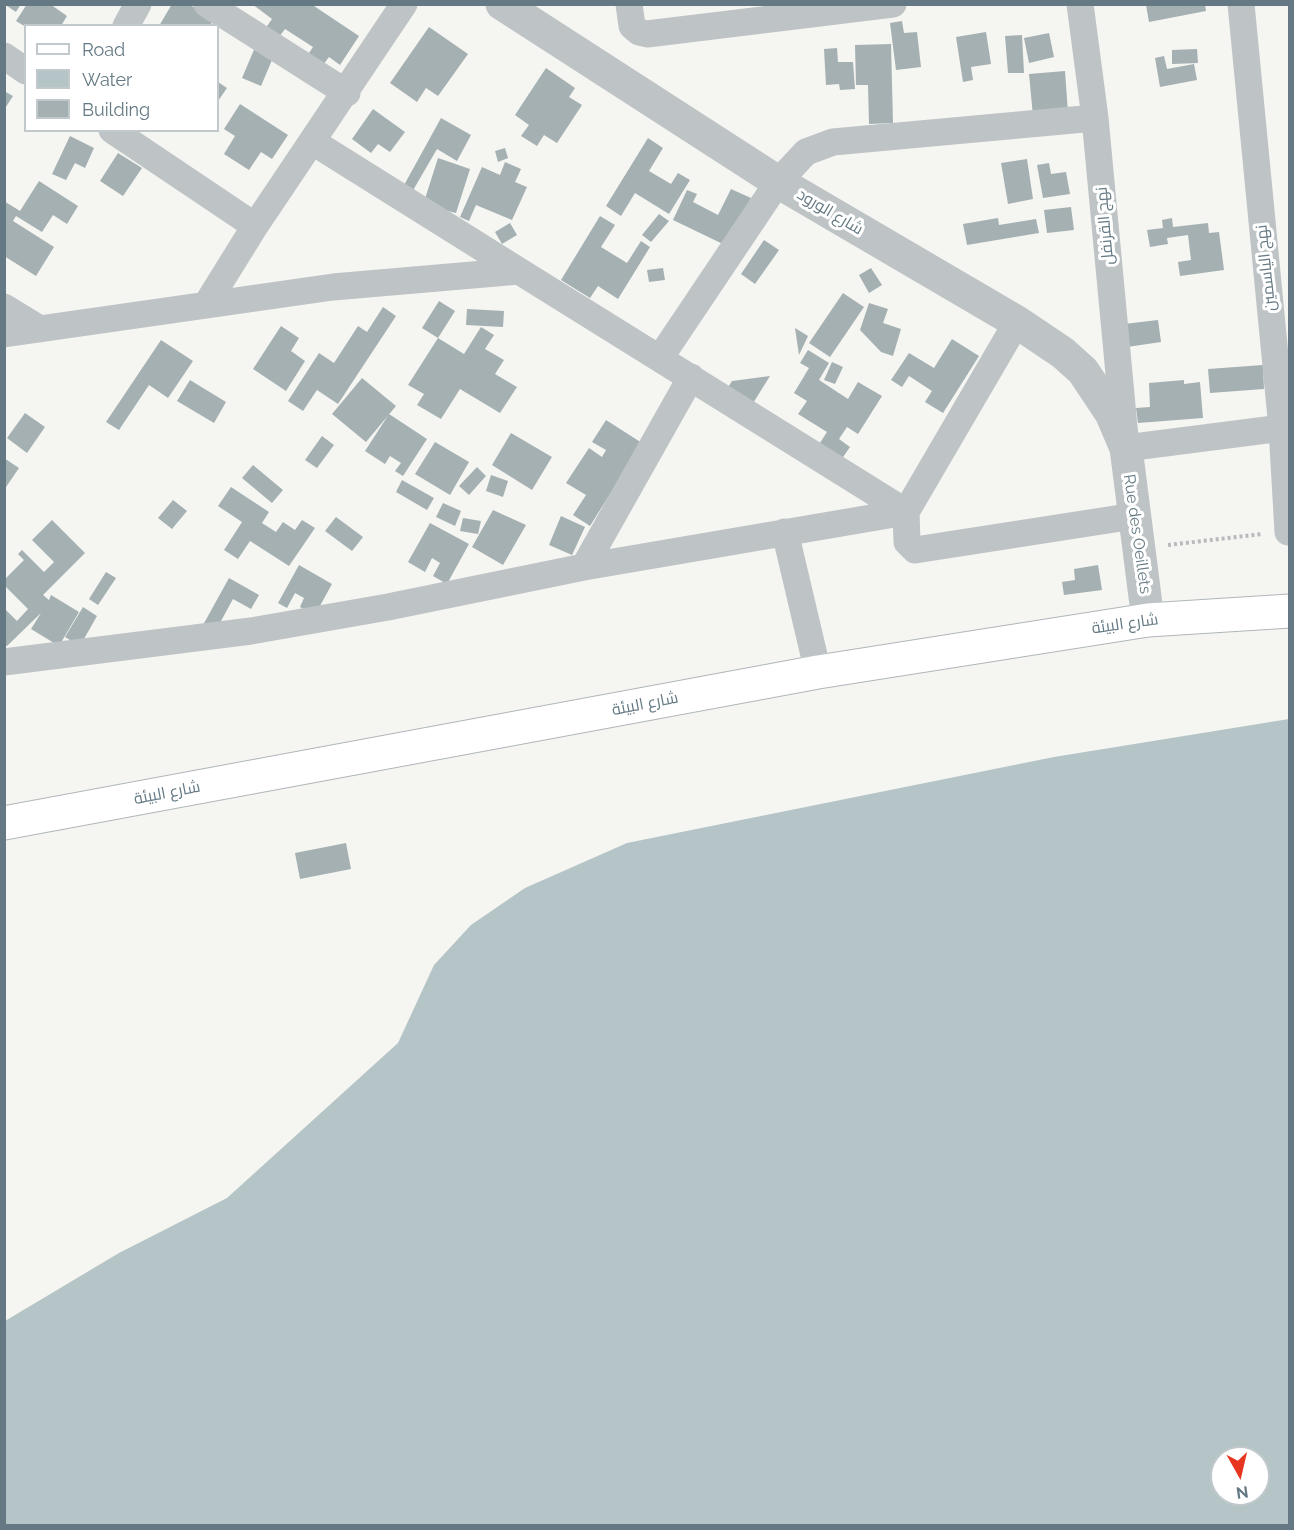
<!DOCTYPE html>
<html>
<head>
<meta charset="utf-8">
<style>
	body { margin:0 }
	#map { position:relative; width:1294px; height:1530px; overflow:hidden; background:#f5f5f1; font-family:Raleway,sans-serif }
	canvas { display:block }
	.frame { position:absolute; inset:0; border:6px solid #647983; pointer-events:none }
	.legend { position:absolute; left:24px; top:24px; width:195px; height:108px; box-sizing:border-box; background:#fff; border:2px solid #c1c9cd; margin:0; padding:8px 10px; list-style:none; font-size:18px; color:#647983 }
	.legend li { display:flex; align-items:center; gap:12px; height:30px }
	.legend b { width:30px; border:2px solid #c1c9cd }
	.north { position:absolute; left:1210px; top:1446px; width:60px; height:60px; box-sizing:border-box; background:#fff; border:2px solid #c1c9cd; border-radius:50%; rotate:172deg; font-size:16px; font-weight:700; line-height:24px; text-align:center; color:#647983 }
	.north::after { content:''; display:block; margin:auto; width:21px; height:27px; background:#e73520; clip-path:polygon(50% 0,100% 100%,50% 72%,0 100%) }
</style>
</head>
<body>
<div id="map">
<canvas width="1294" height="1530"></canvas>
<div class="frame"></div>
<ul class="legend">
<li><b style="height:8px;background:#fff"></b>Road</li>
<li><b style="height:16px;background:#b5c4c6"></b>Water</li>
<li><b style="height:16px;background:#a5b0b3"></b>Building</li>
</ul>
<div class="north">N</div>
</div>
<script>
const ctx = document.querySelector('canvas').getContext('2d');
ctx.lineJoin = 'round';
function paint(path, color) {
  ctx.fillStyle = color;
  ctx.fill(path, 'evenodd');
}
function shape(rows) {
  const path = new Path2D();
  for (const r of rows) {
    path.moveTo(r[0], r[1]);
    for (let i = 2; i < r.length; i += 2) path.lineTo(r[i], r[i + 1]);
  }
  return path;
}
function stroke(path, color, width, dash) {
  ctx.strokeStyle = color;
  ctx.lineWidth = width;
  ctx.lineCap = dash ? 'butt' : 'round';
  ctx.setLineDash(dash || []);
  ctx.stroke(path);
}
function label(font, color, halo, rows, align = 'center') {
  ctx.font = font + ' Raleway,Cairo,sans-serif';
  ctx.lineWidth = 6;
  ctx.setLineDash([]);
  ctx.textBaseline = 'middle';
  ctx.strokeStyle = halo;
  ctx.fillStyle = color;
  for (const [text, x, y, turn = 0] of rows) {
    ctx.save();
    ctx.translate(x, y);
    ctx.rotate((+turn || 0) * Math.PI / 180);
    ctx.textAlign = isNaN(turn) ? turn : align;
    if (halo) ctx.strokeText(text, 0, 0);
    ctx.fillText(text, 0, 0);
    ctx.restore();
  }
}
paint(shape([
	[1289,719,1289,1525,5,1525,5,1321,119,1253,227,1198,398,1043,434,965,471,925,525,888,627,843,1054,757],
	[1222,1458,1258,1458,1258,1494,1222,1494]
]), '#b5c4c6');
paint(shape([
	[4,4,21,4,16,12],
	[27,4,50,4,67,16,61,26,26,27,16,21],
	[172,4,189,4,213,20,210,26,159,26],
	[252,4,311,4,359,36,340,65,329,57,320,69,305,59,313,47,285,29,276,41,263,32,272,19],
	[1205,4,1206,11,1149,22,1146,5],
	[902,21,904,33,917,32,921,67,896,70,890,23],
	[429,27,468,54,438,96,426,88,417,102,390,83],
	[986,32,991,64,971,67,973,80,963,82,956,37],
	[1049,33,1054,57,1029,63,1024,38],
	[1022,35,1024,73,1008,73,1005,36],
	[891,44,893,123,869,124,868,85,856,85,855,45],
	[256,45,275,53,261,86,242,78],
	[837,48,838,62,853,62,855,89,840,90,839,84,826,85,824,49],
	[1197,49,1198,63,1172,64,1172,50],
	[1164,56,1167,69,1194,64,1197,80,1160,87,1155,58],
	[546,68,575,88,569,97,582,105,557,143,544,135,537,146,521,136,529,125,515,115],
	[1065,71,1068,113,1033,116,1029,74],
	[218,82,227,88,218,101],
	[4,91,13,96,4,110],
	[240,104,288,135,272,159,261,152,249,170,224,154,235,136,224,129],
	[373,109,405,132,390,152,378,144,371,153,352,139],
	[441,118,471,135,457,161,437,149,412,192,403,187],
	[70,136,94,148,85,168,75,163,66,180,52,174],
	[648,138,663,148,649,171,671,184,678,173,690,180,669,214,635,193,621,216,606,206],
	[505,148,508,158,498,162,495,151],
	[118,153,142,168,123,196,100,181],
	[438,158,470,169,456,213,423,205],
	[1027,159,1033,199,1008,204,1001,163],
	[505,162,521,169,515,182,527,187,512,220,476,205,469,221,460,217,482,167,500,175],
	[1049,163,1051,174,1066,172,1070,194,1043,198,1037,165],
	[39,181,78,206,67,224,53,215,42,232,16,216,13,221,54,247,36,276,4,256,4,201,20,211],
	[731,189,751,198,727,246,673,220,687,190,697,194,693,202,718,215],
	[1071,207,1074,230,1047,233,1044,210],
	[659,214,669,221,651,242,642,235],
	[600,216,615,225,601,247,627,263,641,241,650,247,618,299,598,286,590,298,561,280],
	[998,218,999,225,1036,219,1039,233,967,245,963,224],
	[1172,218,1173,227,1208,223,1209,233,1219,232,1224,270,1180,276,1178,262,1191,260,1188,235,1167,238,1168,244,1150,247,1147,230,1163,228,1162,220],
	[510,223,517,235,502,244,495,232],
	[764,240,779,250,755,284,741,274],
	[663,268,665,280,649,282,647,270],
	[871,268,882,285,869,293,859,275],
	[843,293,864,307,830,357,809,343],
	[439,301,455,311,438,338,422,328],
	[869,303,888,309,883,323,901,329,893,356,881,352,860,330],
	[383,307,396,316,338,404,317,390,303,411,288,401,319,353,334,363,358,326,367,332],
	[467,309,504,311,503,327,466,325],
	[1158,320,1161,342,1127,347,1124,324],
	[281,326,299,338,291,351,305,361,286,391,253,369],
	[481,327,494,335,485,349,504,360,495,374,517,387,500,413,460,389,441,419,417,405,424,394,408,385,438,338,464,354],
	[795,328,808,336,799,355],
	[952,339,979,356,943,413,925,402,932,391,909,376,902,387,891,380,909,353,934,368],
	[161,340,193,361,168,398,149,385,119,430,106,422],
	[808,350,829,363,819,380,848,399,858,382,882,396,858,434,847,427,839,439,850,447,841,460,818,446,827,432,798,414,807,401,794,393,809,368,800,363],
	[832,362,843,367,835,384,824,380],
	[1263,365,1264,389,1210,393,1208,369],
	[770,376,750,408,725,392,732,381],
	[362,378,396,406,366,442,332,414],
	[190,380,226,402,214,423,177,401],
	[1184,380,1184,384,1200,382,1203,418,1138,423,1136,408,1150,407,1149,383],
	[25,413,45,427,27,453,7,438],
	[389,414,427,439,403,476,395,471,401,463,390,456,385,464,365,451],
	[606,420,642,443,590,526,573,515,586,495,566,483,589,448,602,457,606,450,592,442],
	[511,433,552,457,532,490,492,465],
	[322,436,334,445,317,468,305,460],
	[435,442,469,462,450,495,415,474],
	[4,458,19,468,4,490],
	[253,465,283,490,272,503,242,478],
	[477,467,486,476,469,495,459,486],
	[491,475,508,481,503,497,486,491],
	[402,480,434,498,427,510,396,492],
	[231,487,269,512,262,523,276,532,283,522,295,530,302,520,315,528,289,566,250,541,238,559,224,550,242,522,218,506],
	[173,500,187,511,172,529,158,518],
	[443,503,461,511,455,526,436,517],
	[493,510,526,525,503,565,472,547],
	[561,516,585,527,572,555,549,545],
	[336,517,363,537,352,551,325,531],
	[463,518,481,521,478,534,460,531],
	[52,520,85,553,43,595,49,600,51,595,79,612,59,646,31,629,41,613,7,646,4,644,4,608,17,621,28,609,4,585,4,580,24,560,18,554,22,550,44,572,54,562,32,540],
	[430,523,469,544,447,584,433,576,440,563,432,558,425,572,408,562],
	[299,565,332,584,315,615,300,607,304,598,295,593,287,608,278,603],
	[1098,565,1102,590,1064,595,1062,582,1075,580,1074,569],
	[106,572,116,578,98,605,89,599],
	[229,578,259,595,251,609,233,599,215,632,203,625],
	[83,607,97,616,80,646,65,637],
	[346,843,351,869,300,879,295,853]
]), '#a5b0b3');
const secondary = shape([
	[4,823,818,672,1148,620,1290,611]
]);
stroke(secondary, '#b0b7ba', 35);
stroke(shape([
	[1168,545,1262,534]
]), '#b8bbbd', 4, [3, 3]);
stroke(shape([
	[207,4,347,93],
	[629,4,632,26,639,32,647,34,893,4],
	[1080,4,1095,118,1126,448,1282,428],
	[1241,4,1282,428,1288,532],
	[126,26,138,4],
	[4,56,26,71],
	[112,130,255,226],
	[313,142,519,271],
	[206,305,255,226,404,4],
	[4,307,40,329],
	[1017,322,906,512,907,542,915,550,1134,516],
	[4,334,333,287,519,271,906,512],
	[660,358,778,182,806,152,833,142,1095,118],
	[785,532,818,672],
	[584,567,691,377],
	[4,662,251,631,388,607,584,567,906,512]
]), '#bec3c6', 27);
stroke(shape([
	[502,4,778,182,1017,322,1063,353,1083,371,1111,413,1126,448,1148,620]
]), '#bec3c6', 33);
stroke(secondary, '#fff', 33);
label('16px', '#647983', '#fff', [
	["شارع الورود",830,212,31],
	["نهج القرنفل",1105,226,-95],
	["نهج الياسمين",1266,268,-96],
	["Rue des Oeillets",1137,534,82],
	["شارع البيئة",1125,624,-8],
	["شارع البيئة",645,704,-11],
	["شارع البيئة",167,793,-11]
]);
</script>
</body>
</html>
